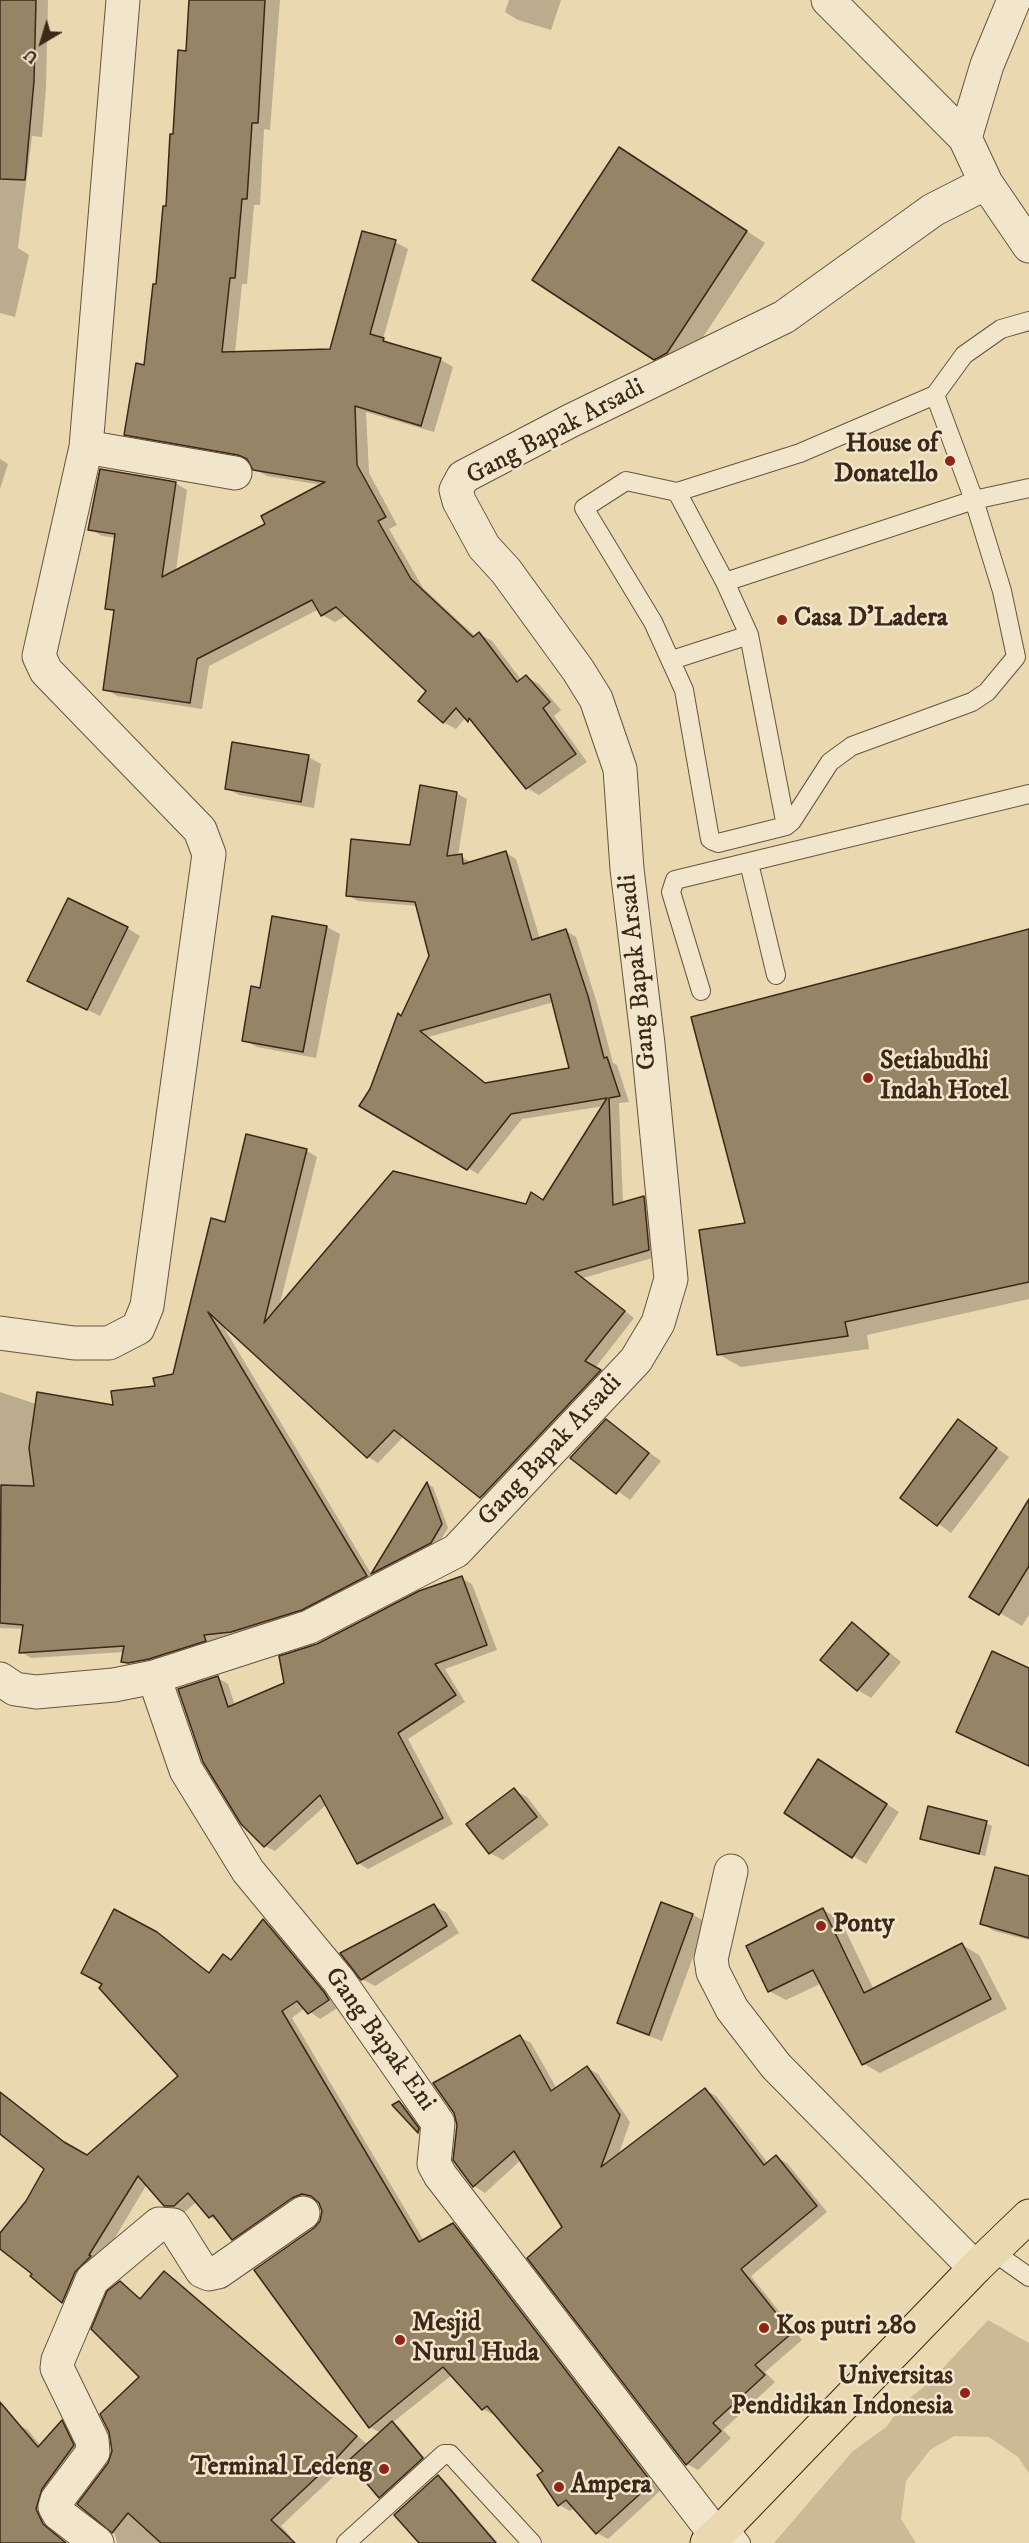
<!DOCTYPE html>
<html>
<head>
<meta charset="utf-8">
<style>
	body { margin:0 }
	#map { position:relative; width:1029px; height:2543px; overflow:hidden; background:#e9d8b0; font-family:"IM FELL DW Pica",serif }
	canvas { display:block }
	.north { position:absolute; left:12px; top:12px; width:60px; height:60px; -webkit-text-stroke:4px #f1e6cc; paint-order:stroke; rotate:218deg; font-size:16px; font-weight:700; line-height:24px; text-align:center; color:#3c2818 }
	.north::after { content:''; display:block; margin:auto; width:21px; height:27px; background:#3c2818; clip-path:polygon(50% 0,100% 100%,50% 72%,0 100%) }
</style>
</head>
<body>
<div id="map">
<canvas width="1029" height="2543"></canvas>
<div class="north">U</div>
</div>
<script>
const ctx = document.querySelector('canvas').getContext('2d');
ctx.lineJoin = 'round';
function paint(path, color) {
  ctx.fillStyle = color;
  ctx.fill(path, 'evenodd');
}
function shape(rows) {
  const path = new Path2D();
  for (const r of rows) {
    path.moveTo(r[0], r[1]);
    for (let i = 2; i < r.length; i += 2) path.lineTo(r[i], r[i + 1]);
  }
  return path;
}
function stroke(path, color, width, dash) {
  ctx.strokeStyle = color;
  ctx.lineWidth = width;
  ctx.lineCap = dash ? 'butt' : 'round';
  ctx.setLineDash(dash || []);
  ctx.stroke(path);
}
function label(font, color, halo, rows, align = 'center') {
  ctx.font = font + ' "IM FELL DW Pica",serif';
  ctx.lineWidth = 5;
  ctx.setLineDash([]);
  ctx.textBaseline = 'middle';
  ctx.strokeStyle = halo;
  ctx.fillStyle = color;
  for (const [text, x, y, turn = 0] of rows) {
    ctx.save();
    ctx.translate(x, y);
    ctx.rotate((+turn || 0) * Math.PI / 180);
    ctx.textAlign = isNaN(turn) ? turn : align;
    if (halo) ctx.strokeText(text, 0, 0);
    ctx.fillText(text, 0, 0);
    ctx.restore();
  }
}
paint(shape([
	[988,2320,1029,2343,1029,2473,1018,2457,989,2437,954,2436,930,2450,906,2481,901,2519,916,2543,774,2543,852,2452,886,2427,906,2401,931,2381]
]), '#ccba96');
paint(shape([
	[0,0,48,0,46,88,42,137,32,136,18,248,29,255,15,317,0,313],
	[190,0,280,0,270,130,264,129,260,205,254,205,247,284,242,284,235,353,331,351,395,242,408,249,383,339,396,346,441,360,453,367,434,432,366,412,369,473,397,525,389,529,423,588,476,637,479,634,492,641,522,681,526,677,539,684,561,710,554,716,587,762,539,795,527,788,475,724,466,717,456,729,443,722,428,691,347,615,335,622,322,615,319,609,209,666,202,709,117,696,105,689,116,613,107,608,116,538,102,536,90,529,175,483,187,490,176,571,267,525,322,485,267,476,254,469,250,460,138,441,126,434,146,366,167,208,174,135,188,53],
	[509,0,561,0,551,30,518,20,505,12],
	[638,160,765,243,686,363,673,369,654,358],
	[0,459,8,464,0,489],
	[308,757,321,764,314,808,239,795,226,788],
	[456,793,467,799,458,856,472,862,506,853,516,859,540,939,566,931,576,937,597,1003,613,1063,617,1065,629,1102,619,1103,623,1204,644,1197,654,1203,659,1256,583,1278,634,1318,595,1368,610,1377,491,1503,404,1436,378,1463,368,1457,220,1321,376,1582,243,1637,213,1640,215,1646,133,1667,123,1661,124,1652,31,1658,21,1652,24,1629,0,1628,0,1392,36,1404,115,1406,156,1387,174,1375,226,1224,247,1136,307,1151,317,1157,279,1307,526,1206,544,1201,604,1106,522,1119,478,1174,361,1106,371,1089,431,956,418,906,358,901,348,895,412,846],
	[554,1002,571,1069,487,1084,428,1037],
	[273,918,327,927,340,934,316,1058,257,1047,244,1040,262,989],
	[127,928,140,936,100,1016,42,988],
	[1029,930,1029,1299,867,1335,869,1349,741,1367,718,1354,747,1225],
	[606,1421,661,1461,630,1500,572,1458],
	[959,1421,1009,1457,951,1533,902,1497],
	[427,1484,433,1487,448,1528,437,1546,378,1576,373,1573],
	[1029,1502,1029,1615,1022,1626,971,1596],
	[461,1578,472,1584,497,1650,445,1669,465,1702,408,1739,453,1824,368,1869,358,1863,327,1804,275,1851,265,1846,218,1678,228,1684,235,1706,286,1684,318,1645],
	[852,1624,865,1632,901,1662,871,1698,858,1690,822,1659],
	[1029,1670,1029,1766,958,1732],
	[832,1769,899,1812,866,1864,786,1813],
	[514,1790,527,1797,549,1825,503,1860,490,1853],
	[986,1823,992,1826,985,1856,922,1838],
	[1029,1878,1029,1940,994,1931,981,1923],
	[662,1904,693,1915,706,1922,662,2041,632,2030,619,2022],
	[434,1906,447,1913,459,1933,375,1986,362,1979],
	[823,1910,840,1919,874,1990,962,1945,979,1955,1007,2009,880,2073,864,2064,822,1983,786,2000,769,1991],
	[263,1921,274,1927,339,2007,320,2019,305,2008,292,2018,424,2241,453,2225,464,2231,662,2489,608,2539,597,2533,575,2508,570,2511,559,2505,545,2472,495,2413,494,2415,483,2409,452,2375,392,2423,398,2426,428,2462,386,2500,380,2496,350,2461,281,2526,291,2537,285,2543,117,2543,115,2535,109,2527,109,2464,141,2377,120,2283,142,2299,164,2273,175,2279,368,2445,381,2433,370,2427,315,2230,321,2222,323,2212,318,2201,313,2200,303,2203,243,2245,233,2239,221,2223,210,2217,197,2201,185,2212,176,2211,165,2204,147,2184,73,2308,63,2302,32,2276,34,2274,0,2248,0,2235,28,2202,46,2168,0,2132,0,2117,12,2103,74,2149,88,2157,180,2076,155,1933,211,1973,232,1961],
	[520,2037,531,2043,557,2089,587,2068,598,2074,630,2122,618,2156,705,2090,716,2096,768,2163,776,2157,787,2163,827,2212,751,2276,802,2340,765,2372,775,2382,723,2430,731,2438,698,2470,687,2464,564,2227,521,2160,485,2193,474,2186,455,2160],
	[399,2102,406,2106,424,2135,394,2105],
	[62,2422,72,2428,84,2453,47,2517,58,2536,67,2543,0,2543,0,2439,17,2424,28,2430,41,2446],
	[438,2477,444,2480,498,2543,421,2543]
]), '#0003');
const building = shape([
	[0,0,36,0,34,81,25,180,0,179,0,0],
	[189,0,265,0,258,123,252,123,247,199,242,199,235,278,230,278,222,352,330,349,362,231,396,240,370,334,384,338,383,341,441,358,421,426,355,406,357,465,386,517,378,521,411,579,473,637,479,632,517,682,526,675,550,702,543,708,576,754,526,789,469,718,468,722,456,708,443,723,418,701,426,691,336,607,321,616,312,600,197,659,190,703,103,690,114,610,105,609,115,534,88,530,100,469,176,482,162,577,265,524,261,516,325,482,253,470,247,459,238,455,124,435,136,363,144,365,153,284,156,284,163,206,166,206,170,134,173,134,178,50,186,51,189,0],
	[619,147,747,231,667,353,654,360,532,280,619,147],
	[232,742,309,755,301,802,225,789,232,742],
	[420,785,457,792,447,856,462,854,463,864,506,851,532,940,566,929,588,996,604,1058,607,1057,620,1096,609,1098,613,1205,644,1196,649,1250,575,1272,625,1311,585,1361,601,1370,480,1498,394,1430,367,1458,208,1312,367,1576,302,1610,231,1632,204,1635,206,1641,149,1659,128,1663,121,1662,124,1646,19,1653,23,1625,0,1623,1,1485,34,1486,29,1448,37,1392,113,1405,111,1391,155,1386,153,1378,173,1374,211,1218,225,1222,246,1134,307,1149,264,1323,393,1171,526,1204,531,1192,543,1200,607,1098,511,1114,467,1170,359,1106,370,1089,398,1013,401,1016,429,956,415,902,346,896,351,839,410,845,420,785],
	[550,994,569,1068,485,1083,420,1031,550,994],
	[68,898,128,927,87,1010,27,981,68,898],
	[272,916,327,926,303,1052,242,1041,251,986,260,988,272,916],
	[1029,929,1029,1282,845,1322,848,1336,717,1355,699,1230,745,1223,691,1017,1029,929],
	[606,1419,649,1453,616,1494,570,1458,606,1419],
	[958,1419,997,1448,937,1526,900,1498,958,1419],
	[427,1482,442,1524,431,1543,371,1574,427,1482],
	[1029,1499,1029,1566,999,1615,969,1597,1029,1499],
	[462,1576,487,1645,435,1664,456,1695,398,1733,443,1818,357,1864,320,1795,264,1847,241,1824,203,1762,178,1689,218,1676,228,1707,284,1683,279,1656,317,1644,419,1591,462,1576],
	[852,1622,889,1654,857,1691,820,1660,852,1622],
	[992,1651,1029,1668,1029,1766,956,1732,992,1651],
	[818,1759,887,1804,852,1858,784,1813,818,1759],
	[514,1788,537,1817,489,1854,466,1824,514,1788],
	[928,1806,987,1821,979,1854,920,1839,928,1806],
	[995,1867,1029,1876,1029,1938,980,1924,995,1867],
	[661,1902,693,1914,649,2035,617,2023,661,1902],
	[434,1904,447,1926,361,1980,340,1953,434,1904],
	[823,1908,864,1993,962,1943,991,1999,862,2065,813,1970,768,1992,746,1946,823,1908],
	[114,1909,157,1932,209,1973,223,1954,231,1960,263,1919,324,1992,329,2000,308,2014,297,2001,282,2011,419,2242,453,2223,652,2483,596,2534,566,2500,558,2506,537,2475,543,2471,487,2406,482,2410,443,2367,369,2428,254,2270,314,2228,320,2221,322,2211,319,2203,311,2196,302,2194,292,2198,232,2240,213,2215,209,2218,188,2193,174,2206,164,2206,138,2176,89,2255,91,2256,75,2272,62,2303,30,2276,32,2274,0,2249,0,2233,26,2201,44,2169,0,2134,0,2092,64,2142,87,2155,178,2076,99,1988,102,1984,81,1973,114,1909],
	[520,2035,551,2091,587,2066,620,2115,601,2167,705,2088,764,2165,776,2155,817,2206,741,2269,792,2333,755,2365,765,2375,713,2423,721,2431,686,2465,527,2258,562,2227,514,2151,473,2187,453,2160,457,2125,454,2113,433,2083,520,2035],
	[399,2101,419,2128,418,2133,392,2105,399,2101],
	[164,2271,357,2436,332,2463,271,2520,295,2543,161,2543,128,2513,112,2533,77,2504,108,2463,112,2451,109,2432,100,2414,139,2377,91,2329,107,2291,120,2281,140,2299,164,2271],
	[0,2402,38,2447,62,2420,74,2445,42,2489,36,2509,43,2524,66,2543,0,2543,0,2402],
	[392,2421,423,2458,379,2498,348,2461,392,2421],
	[438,2475,496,2543,419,2543,394,2515,438,2475]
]);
paint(building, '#968467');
stroke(building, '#3c2818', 1.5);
const service = shape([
	[935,395,974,500,1002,591,1016,657,987,692,972,702,852,746,830,762,792,821,786,826,718,843,713,841,710,839,684,690,653,622,584,508,626,481,677,492,800,453,935,395],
	[935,395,964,355,1001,329,1029,321],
	[677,492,725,582,749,635,786,826],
	[725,582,974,500,1029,488],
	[672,660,749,635],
	[749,863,776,975],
	[701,991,671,892,675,880,1029,794],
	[992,2251,1029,2277],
	[727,2525,741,2543],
	[346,2543,444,2454,450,2454,532,2543]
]);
const minor = shape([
	[828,0,965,138,986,183,1029,246],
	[965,138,987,65,1014,0],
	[86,447,235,473],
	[0,1333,74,1343,109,1343,138,1328,147,1306,209,854,200,830,46,671,39,656,86,447,123,0],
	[154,1677,186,1770,248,1871,339,1981,438,2123,434,2164,440,2175,716,2535],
	[0,1679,15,1689,36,1692,114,1685,154,1677,309,1627,456,1551,636,1360,658,1323,671,1279,648,1044,627,869,620,769,596,699,578,670,506,571,484,547,459,501,456,490,463,477,570,421,784,317,933,210,986,183],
	[731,1871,711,1959,713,1972,732,2009,776,2066,975,2268],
	[97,2543,59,2514,55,2507,57,2500,93,2452,92,2440,57,2368,58,2360,92,2280,159,2224,173,2225,202,2271,209,2274,218,2272,303,2213]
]);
const primary = shape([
	[707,2543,727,2525,975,2268,1029,2216]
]);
stroke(service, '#67543e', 20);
stroke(minor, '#67543e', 35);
stroke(primary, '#3c2818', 35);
stroke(service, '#f1e6cc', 18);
stroke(minor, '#f1e6cc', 33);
stroke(primary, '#e9d8b0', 33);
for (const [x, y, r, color] of [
	[950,461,6,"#8f2418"],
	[782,620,6,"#8f2418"],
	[868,1078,6,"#8f2418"],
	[821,1926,6,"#8f2418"],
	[764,2328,6,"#8f2418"],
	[400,2340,6,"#8f2418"],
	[965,2393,6,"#8f2418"],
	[384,2469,6,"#8f2418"],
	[559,2487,6,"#8f2418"]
]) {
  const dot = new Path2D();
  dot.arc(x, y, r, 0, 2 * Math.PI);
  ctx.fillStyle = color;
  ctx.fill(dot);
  stroke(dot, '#f1e6cc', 2);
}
label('26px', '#3c2818', '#f1e6cc', [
	["Gang Bapak Arsadi",556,433,-28],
	["Gang Bapak Arsadi",639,972,-96],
	["Gang Bapak Arsadi",551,1451,-47],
	["Gang Bapak Eni",379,2040,54]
]);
label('bold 26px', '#3c2818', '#f1e6cc', [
	["House of",938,446,"right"],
	["Donatello",938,476,"right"],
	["Casa D'Ladera",794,620],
	["Setiabudhi",880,1063],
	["Indah Hotel",880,1093],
	["Ponty",833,1926],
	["Mesjid",412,2325],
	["Nurul Huda",412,2355],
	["Kos putri 280",776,2328],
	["Universitas",953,2378,"right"],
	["Pendidikan Indonesia",953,2408,"right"],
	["Terminal Ledeng",372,2469,"right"],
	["Ampera",571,2487]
], 'left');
</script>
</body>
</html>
